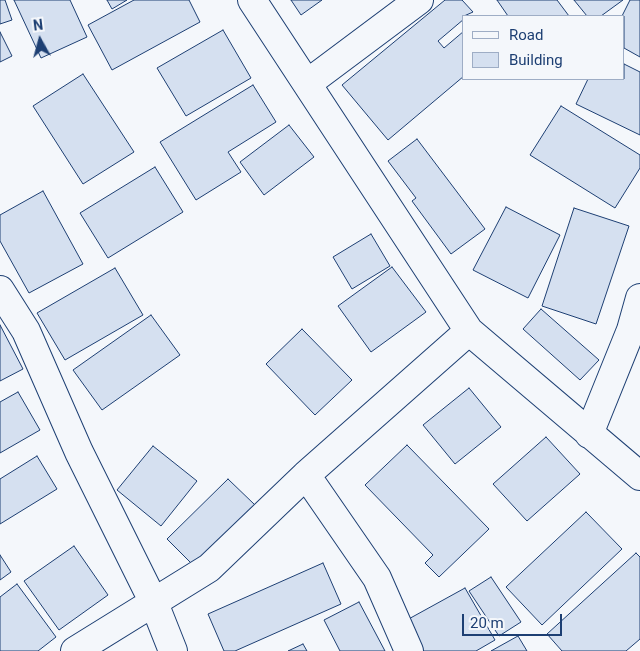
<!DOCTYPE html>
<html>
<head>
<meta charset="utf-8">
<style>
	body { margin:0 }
	#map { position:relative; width:640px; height:651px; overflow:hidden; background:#f4f7fb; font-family:Roboto,sans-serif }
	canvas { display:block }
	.legend { position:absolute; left:462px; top:15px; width:162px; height:65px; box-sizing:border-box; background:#f4f7fb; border:1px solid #9eadc5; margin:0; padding:6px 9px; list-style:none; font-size:15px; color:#1d3f73 }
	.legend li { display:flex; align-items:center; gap:10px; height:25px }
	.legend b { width:25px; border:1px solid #9eadc5 }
	.north { position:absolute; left:15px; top:15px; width:50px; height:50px; -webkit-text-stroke:4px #f4f7fb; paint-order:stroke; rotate:353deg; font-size:14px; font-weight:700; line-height:20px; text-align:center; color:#1d3f73 }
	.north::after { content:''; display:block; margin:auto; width:18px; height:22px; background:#1d3f73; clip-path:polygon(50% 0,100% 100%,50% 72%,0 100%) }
	.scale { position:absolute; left:462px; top:614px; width:100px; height:22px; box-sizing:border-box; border:2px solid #1d3f73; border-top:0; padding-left:6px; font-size:15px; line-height:18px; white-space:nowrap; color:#1d3f73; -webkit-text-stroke:4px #f4f7fb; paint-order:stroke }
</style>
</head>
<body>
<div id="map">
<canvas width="640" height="651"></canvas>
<ul class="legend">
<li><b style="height:6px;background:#f4f7fb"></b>Road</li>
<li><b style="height:14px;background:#d5e0f0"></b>Building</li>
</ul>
<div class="north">N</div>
<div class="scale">20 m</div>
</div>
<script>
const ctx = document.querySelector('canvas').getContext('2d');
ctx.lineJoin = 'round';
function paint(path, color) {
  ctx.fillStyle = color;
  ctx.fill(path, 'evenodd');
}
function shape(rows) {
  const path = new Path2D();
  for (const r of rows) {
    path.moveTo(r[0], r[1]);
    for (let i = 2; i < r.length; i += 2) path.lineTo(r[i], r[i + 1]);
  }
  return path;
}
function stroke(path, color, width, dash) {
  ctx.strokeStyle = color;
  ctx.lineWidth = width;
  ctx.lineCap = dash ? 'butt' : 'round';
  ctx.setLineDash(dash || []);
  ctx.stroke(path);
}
const building = shape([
	[0,0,5,0,12,20,0,24,0,0],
	[14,0,70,0,87,37,41,58,14,0],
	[107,0,127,0,112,9,107,0],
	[134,0,189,0,200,22,112,70,88,25,134,0],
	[291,0,322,0,301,15,291,0],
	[445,0,462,0,473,12,464,16,464,19,438,41,444,48,464,31,464,76,388,140,342,85,445,0],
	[497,0,557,0,569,16,508,16,497,0],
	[574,0,623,0,601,16,587,16,574,0],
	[630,0,640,0,640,57,624,48,624,16,622,16,630,0],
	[223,30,251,78,186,116,157,68,223,30],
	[0,32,12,56,0,62,0,32],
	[624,64,640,72,640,135,576,104,588,79,624,79,624,64],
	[83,74,134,152,83,184,33,106,83,74],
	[253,85,276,122,228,152,241,172,196,200,160,142,253,85],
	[561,106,640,155,640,168,615,208,530,155,561,106],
	[289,125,314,157,264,195,240,162,289,125],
	[417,139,485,229,451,254,412,201,416,198,388,161,417,139],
	[155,167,183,212,108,258,80,213,155,167],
	[43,191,83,264,29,293,0,241,0,215,43,191],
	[506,207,560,235,528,298,473,270,506,207],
	[574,208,629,226,596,324,542,306,574,208],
	[371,234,390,266,352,289,333,257,371,234],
	[392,267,426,312,371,352,338,306,392,267],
	[115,268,143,315,65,360,37,313,115,268],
	[541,309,599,360,580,380,523,329,541,309],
	[151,315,180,355,102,410,73,370,151,315],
	[0,325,23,369,0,381,0,325],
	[302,329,352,380,315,415,266,364,302,329],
	[469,388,501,427,455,464,423,425,469,388],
	[18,392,40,430,0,453,0,402,18,392],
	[546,437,580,474,527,521,493,484,546,437],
	[407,445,489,529,439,577,425,563,433,555,365,485,407,445],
	[153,446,197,481,161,526,117,490,153,446],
	[37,456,57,489,0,524,0,479,37,456],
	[228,479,255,505,194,566,167,539,228,479],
	[586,512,622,549,542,625,506,587,586,512],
	[74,546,108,595,59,630,24,581,74,546],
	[636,553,640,557,640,639,626,651,562,651,547,634,636,553],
	[0,555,11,572,0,580,0,555],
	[323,563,341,604,235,651,224,651,208,614,323,563],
	[491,577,521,622,499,636,469,591,491,577],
	[17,584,56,637,38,651,0,651,0,597,17,584],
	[465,588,495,640,476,651,422,651,405,621,465,588],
	[359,602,385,651,340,651,324,620,359,602],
	[518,636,527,651,491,651,518,636],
	[303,644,307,651,288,651,303,644]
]);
paint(building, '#d5e0f0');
stroke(building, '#1d3f73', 1);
const street = shape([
	[252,0,469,331,640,476],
	[308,83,419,0],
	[0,290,26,331,79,452,154,603,173,651],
	[589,434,631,330,640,298],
	[306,475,377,578,409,651],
	[75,651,209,568,306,475,469,331]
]);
stroke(street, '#1d3f73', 30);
stroke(street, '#f4f7fb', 28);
</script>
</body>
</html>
